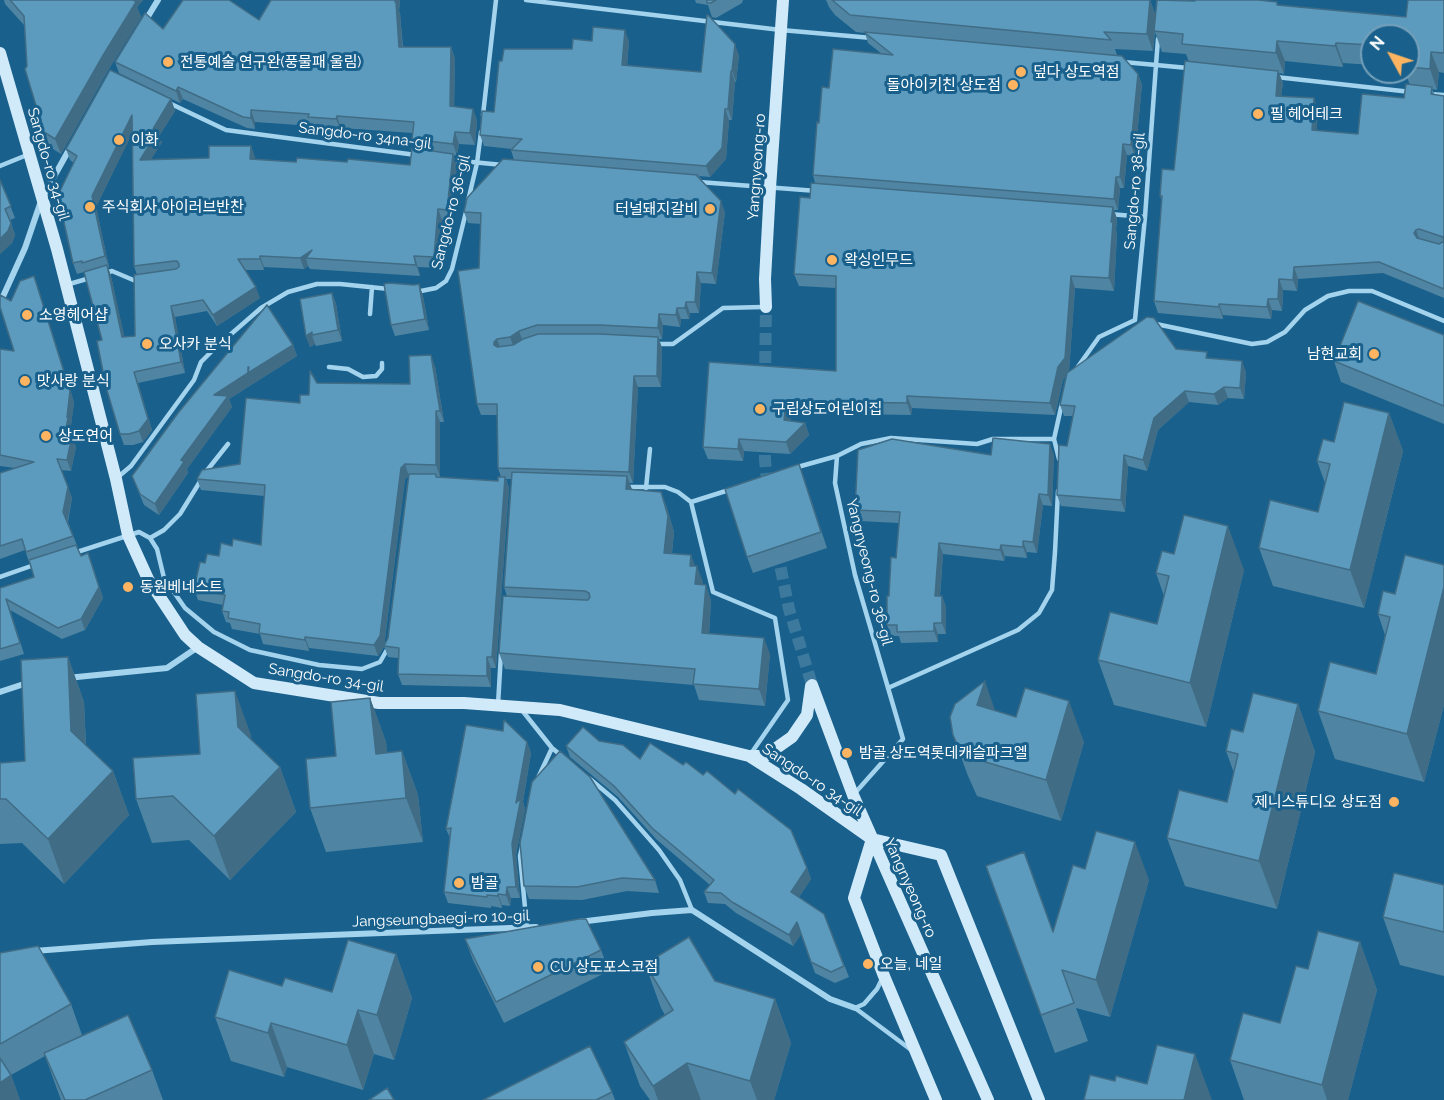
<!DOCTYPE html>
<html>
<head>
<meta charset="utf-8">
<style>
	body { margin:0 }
	#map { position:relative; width:1444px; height:1100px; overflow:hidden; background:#19618c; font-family:Raleway,sans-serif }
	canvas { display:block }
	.north { position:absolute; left:1360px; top:24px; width:60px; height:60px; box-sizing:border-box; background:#19618c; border:2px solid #75a0ba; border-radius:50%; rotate:310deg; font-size:16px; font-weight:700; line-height:24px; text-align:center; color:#fff }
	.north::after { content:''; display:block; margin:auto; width:21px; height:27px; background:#ffb461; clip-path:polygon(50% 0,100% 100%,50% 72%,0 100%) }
</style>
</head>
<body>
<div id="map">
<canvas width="1444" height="1100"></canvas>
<div class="north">N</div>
</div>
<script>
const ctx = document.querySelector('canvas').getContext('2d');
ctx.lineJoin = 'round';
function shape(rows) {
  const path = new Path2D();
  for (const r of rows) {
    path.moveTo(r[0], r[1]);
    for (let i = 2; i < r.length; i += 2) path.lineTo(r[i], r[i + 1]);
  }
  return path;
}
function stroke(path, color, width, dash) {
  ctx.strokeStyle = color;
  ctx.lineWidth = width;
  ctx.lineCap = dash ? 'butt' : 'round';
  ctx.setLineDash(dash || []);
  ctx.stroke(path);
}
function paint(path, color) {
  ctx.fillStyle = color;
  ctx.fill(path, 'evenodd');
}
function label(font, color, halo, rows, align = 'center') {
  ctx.font = font + ' Raleway,"Noto Sans KR",sans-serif';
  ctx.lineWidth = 6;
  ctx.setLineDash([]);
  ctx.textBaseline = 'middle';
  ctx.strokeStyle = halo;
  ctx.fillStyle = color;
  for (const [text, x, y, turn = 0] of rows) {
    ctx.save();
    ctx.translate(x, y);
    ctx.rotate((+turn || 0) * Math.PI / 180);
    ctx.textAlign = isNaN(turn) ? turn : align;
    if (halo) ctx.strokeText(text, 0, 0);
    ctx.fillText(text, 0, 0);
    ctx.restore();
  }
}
stroke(shape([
	[765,381,766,307],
	[765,437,765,460,768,491],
	[777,550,789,609,812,685]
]), '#3c799d', 12, [12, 6]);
stroke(shape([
	[526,0,781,30,872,38],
	[1158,39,1156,65,1188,68],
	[1123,62,1156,65,1145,217,1135,320],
	[1276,77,1411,92],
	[1429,94,1444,95],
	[169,103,226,130,416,155],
	[483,115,496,0],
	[451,160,503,165],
	[0,166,27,155],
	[699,182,817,191],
	[468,201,477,163,481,132],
	[1109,214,1145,217],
	[106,273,112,271,138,282],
	[66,285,90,278],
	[416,292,436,288,446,281,452,269,466,212],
	[370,314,372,287],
	[1156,324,1252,344,1267,342,1285,332,1305,310,1328,296,1349,291,1372,291,1444,321],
	[655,344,673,344,723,308,763,307],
	[329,367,348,369,363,377,376,376,382,369,382,363],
	[1077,368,1099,337,1135,320],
	[1059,459,1054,439,1062,403],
	[794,468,837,456],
	[205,473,228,444],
	[118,477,131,466,194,380,201,362,215,348,261,308,288,292,317,284,340,284,389,289],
	[626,487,665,487,678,492,691,502],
	[646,488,650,449],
	[691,502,713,592,775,618,788,700,750,755],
	[691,502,729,490],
	[150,538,164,530,180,514,201,480],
	[74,553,139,532,150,538,157,549,164,578,185,608,214,632,250,650,319,665,362,669,380,662,388,648],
	[0,577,34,565],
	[888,688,1018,630,1039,613,1052,590,1055,552,1058,491],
	[498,705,501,653],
	[521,709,552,748,563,757],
	[538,778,552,748],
	[590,779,615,800,659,850,680,880,692,910],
	[855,793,903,739,855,575,835,483,837,456,861,444,891,438,977,444,993,439,1054,439],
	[522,847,520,856,527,928],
	[855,1008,910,1049],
	[855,1008,864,1004,877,989,882,979]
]), '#a4d3ee', 4.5);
stroke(shape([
	[144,23,158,0],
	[0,303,25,248,42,198,70,148],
	[67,678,167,668,198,647],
	[0,692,30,682],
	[579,922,652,913,692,910,830,999,855,1008],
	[34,951,152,942,536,927]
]), '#a4d3ee', 6);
stroke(shape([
	[0,53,57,249,116,479,128,535,148,579,185,635,198,647,254,683,379,703,464,703,560,710,749,756,801,789,872,839,941,855,1039,1100],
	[766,307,765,279,770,188,783,0],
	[812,685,853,795,988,1100],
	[749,756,765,756,792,737,807,715,811,686],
	[872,839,854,898,884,976,936,1100]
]), '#d1eafa', 12);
paint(shape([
	[4,0,143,0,137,7,141,17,107,72,61,154,50,147,44,132,27,66,24,25,5,4],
	[271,0,400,0,399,11,400,13,403,47,451,47,455,59,454,107,473,109,477,121,475,145,459,144,457,156,453,155,457,165,451,221,442,220,438,268,418,267,420,276,310,269,308,266,304,269,264,267,264,270,245,270,260,298,217,326,207,311,175,317,185,373,138,383,152,430,143,442,133,445,124,445,120,434,102,340,84,272,77,274,73,263,74,163,70,160,66,149,171,99,175,111,159,136,162,142,151,159,209,158,251,146,255,159,296,162,347,162,410,165,416,149,412,139,413,133,341,128,341,131,313,129,312,126,255,122,255,129,247,128,183,99,180,103,119,73,115,62,163,29,259,20],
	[132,133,134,266,137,275,135,336,124,337,111,276,108,267,109,267,96,207],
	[695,0,743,0,742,3,716,18,712,17,708,5,696,3],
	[826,0,1150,0,1156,17,1279,5,1406,17,1444,0,1444,73,1439,72,1437,90,1432,89,1435,95,1444,96,1444,298,1383,273,1298,279,1297,291,1283,290,1282,311,1272,310,1271,319,1223,315,1223,319,1158,313,1154,301,1162,201,1160,196,1174,170,1189,62,1186,54,1162,52,1155,32,1153,51,1115,49,1117,55,1138,74,1142,85,1135,156,1127,155,1124,188,1120,188,1118,210,1114,210,1117,219,1116,230,1117,234,1114,291,1075,288,1069,371,1067,373,1176,349,1209,358,1246,372,1244,399,1228,398,1218,405,1189,402,1158,430,1147,471,1128,466,1125,512,1061,506,1057,495,1073,416,1064,416,1060,405,1067,374,1063,380,1055,415,912,408,911,415,791,413,790,421,805,423,809,435,790,454,744,451,743,461,708,459,703,447,836,371,836,288,799,286,794,274,810,198,815,183,813,175,819,123,829,88,882,54,868,43,865,33,856,32,835,15,829,7],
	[1372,36,1408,36,1408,72,1405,72,1410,85,1404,98,1358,134,1316,130,1318,110,1281,96,1283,83,1279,73,1284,74,1285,61,1343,67,1343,63,1372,65],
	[592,41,629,41,627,66,701,72,739,55,736,82,735,82,732,120,729,120,726,159,710,177,699,176,725,212,716,284,701,283,699,313,690,313,689,319,681,319,680,327,663,325,662,339,659,339,662,348,661,387,638,387,633,483,629,483,632,490,661,492,667,508,674,532,672,553,695,566,703,582,703,585,706,585,711,601,709,634,770,654,765,706,699,700,694,685,505,669,499,653,507,596,504,587,512,479,506,479,509,488,496,668,491,668,491,687,402,685,398,674,398,658,388,657,384,646,388,638,409,476,405,479,384,647,378,656,309,648,309,651,263,644,260,634,232,629,230,623,226,622,222,611,223,605,198,600,194,589,205,563,219,556,232,546,261,545,264,496,201,490,197,479,240,464,300,403,309,395,317,383,410,384,435,366,444,422,440,422,440,477,436,477,498,481,501,477,498,468,497,415,481,415,477,404,479,268,481,224,468,223,464,212,514,160,511,150,512,149,484,146,480,135,494,112,502,61,572,49],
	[0,180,15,218,10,220,15,235,12,243,0,254],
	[34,276,74,402,71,425,72,429,71,436,76,447,71,471,61,470,72,498,68,522,81,556,92,564,103,598,85,630,62,639,10,610,24,654,0,661,0,588,34,577,25,550,0,559,0,473,15,468,0,466,0,349,14,351,11,301],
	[419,284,423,296,429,330,395,336,391,325,414,285],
	[332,293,336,304,342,341,316,346,315,344,310,347,306,336],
	[267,305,293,345,297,356,229,399,232,407,187,469,188,473,159,515,144,505,132,476],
	[1444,335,1444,424,1341,382,1334,361],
	[1389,413,1403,451,1364,608,1273,586,1259,548,1318,512,1325,483,1317,461,1334,442],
	[991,455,1054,455,1052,506,1043,505,1037,553,1027,552,1027,558,1005,556,1004,561,943,554,940,596,942,596,946,607,946,634,938,634,938,642,901,643,899,636,891,636,887,625,889,596,896,558,899,523,859,521,855,510],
	[799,464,827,548,753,573,747,557],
	[1444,565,1444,705,1424,782,1335,759,1318,711,1376,674,1385,635,1378,614,1395,594],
	[1244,570,1206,727,1114,705,1098,660,1157,624,1164,596,1156,573],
	[68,657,84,702,86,745,113,771,129,815,64,884,22,843,0,844,0,763,25,761],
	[370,698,386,742,387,753,402,751,418,795,423,842,326,852,310,808,336,756],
	[1298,704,1315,752,1277,909,1185,886,1167,838,1227,802,1234,773,1226,751,1243,732],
	[995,711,1084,742,1061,821,977,796,968,776,953,735],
	[251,735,251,740,280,767,296,812,230,880,189,840,152,843,136,799,200,754],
	[599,741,640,759,807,868,811,879,799,897,824,914,849,977,835,983,815,973,801,934,793,946,736,913,725,904,708,903,704,892,710,885,656,839,618,797,570,757,566,746],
	[527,742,531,753,523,802,525,809,516,855,520,898,511,898,510,906,502,905,502,908,491,906,491,908,448,903,444,892,450,838,446,829],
	[520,843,655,880,659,893,627,891,582,900,529,899,524,886],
	[986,866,1053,932,1085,869,1149,880,1110,1017,1076,1008,1088,1041,1055,1053],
	[1444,885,1444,976,1400,965,1383,917],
	[465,939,601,950,609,971,504,1023,473,960],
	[1360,942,1377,990,1348,1100,1244,1100,1230,1060,1280,1023,1308,969],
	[0,953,71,1004,82,1035,75,1039,152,1070,163,1100,61,1100,45,1056,11,1075,20,1100,0,1100],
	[396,954,412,998,394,1060,374,1054,363,1090,287,1067,284,1077,231,1061,215,1017,282,986,332,992],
	[645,964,715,981,775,999,791,1043,774,1100,650,1100,640,1086,624,1042,665,1015,661,1008],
	[612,1092,615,1100,483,1100]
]), '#4f85a3');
paint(shape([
	[130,0,143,0,137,7,141,17,107,72,61,154,55,139],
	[395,0,400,0,399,11,400,13,403,58,399,47],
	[1150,0,1156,17,1153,51,1147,34],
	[625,30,629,41,626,76,622,65],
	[1277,41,1285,61,1284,74,1276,53],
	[1336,43,1343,63,1343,67,1335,46],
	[735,44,739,55,736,82,732,71],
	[451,47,455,59,454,118,450,106],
	[1431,52,1439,72,1437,90,1430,69],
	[731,71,735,82,732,120,728,109],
	[1278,71,1283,83,1280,107,1276,96],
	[1138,74,1142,85,1135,156,1131,145],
	[178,87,183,99,180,103,176,91],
	[1314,98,1318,110,1316,142,1312,130],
	[171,99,175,111,159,136,162,142,144,171,140,160,153,129],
	[473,109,477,121,475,145,470,133],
	[725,109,729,120,726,159,710,177,706,166],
	[251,110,255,122,255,129,251,118],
	[132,115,136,126,96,207,109,267,105,256,92,196],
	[337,116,341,128,341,131,336,119],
	[455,132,459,144,457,156,453,144],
	[1123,144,1127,155,1124,188,1120,177],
	[251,146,255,157,255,170,250,159],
	[453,154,457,165,451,221,447,210],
	[1116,177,1120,188,1118,210,1114,199],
	[721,201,725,212,716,284,712,273],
	[1113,207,1117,219,1116,230,1117,234,1114,291,1109,278,1111,222],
	[438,209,442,220,438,268,434,257],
	[11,223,15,235,12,243,0,254,0,239],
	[1416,230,1420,241,1419,244,1414,233],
	[312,250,306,258,308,266,304,269,300,258],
	[260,256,264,267,264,270,260,259],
	[414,256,418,267,420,276,416,265],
	[107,265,111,276,127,348,122,337],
	[1294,267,1298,279,1297,291,1293,280],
	[697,272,701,283,699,313,695,302],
	[34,276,74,402,71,425,72,429,69,446,65,435],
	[1071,276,1075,288,1069,371,1063,380,1055,415,1050,403],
	[1279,279,1283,290,1282,311,1278,299],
	[419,284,423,296,429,330,425,319],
	[256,287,260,298,217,326,213,315],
	[332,293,336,304,342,341,338,330],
	[1268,299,1272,310,1271,319,1267,307],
	[686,302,690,313,689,319,685,308],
	[1219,304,1223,315,1223,319,1219,307],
	[171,306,175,317,185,373,181,362],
	[677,308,681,319,680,327,676,315],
	[659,314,663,325,662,339,658,328],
	[519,331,523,342,514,348,510,337],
	[312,332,312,335,315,344,310,347,306,336],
	[658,337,662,348,661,387,657,376],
	[497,339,501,350,494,345,494,342],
	[293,345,297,356,229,399,232,407,187,469,188,473,159,515,155,504,181,460,214,395],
	[431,355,435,366,444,422,440,411],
	[1242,361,1246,372,1244,399,1240,388],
	[134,372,152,430,143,442,139,431],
	[634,376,638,387,633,483,629,472],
	[1224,387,1228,398,1218,405,1214,394],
	[1185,391,1189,402,1158,430,1147,471,1143,460,1154,418],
	[907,396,912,408,911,415,907,403],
	[786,401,791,413,789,432,784,420],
	[436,411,440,422,440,477,436,465],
	[1389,413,1403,451,1364,608,1350,570],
	[805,423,809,435,790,454,786,442],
	[72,436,76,447,71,471,67,460],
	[739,439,744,451,743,461,738,449],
	[1050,444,1054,455,1052,506,1048,495],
	[1124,455,1128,466,1125,512,1121,500],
	[405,464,409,476,405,479,384,647,378,656,374,645,401,468],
	[627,476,633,492,626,489],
	[505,477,509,488,496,668,492,657],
	[68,487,72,498,67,523,63,512],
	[661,492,667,508,674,532,670,569,664,553],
	[1039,494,1043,505,1037,553,1033,542],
	[1228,526,1244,570,1206,727,1190,683],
	[1023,541,1027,552,1027,558,1023,547],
	[939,543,943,554,939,607,935,596],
	[1001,545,1005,556,1004,561,1000,550],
	[88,553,103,598,85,630,81,619],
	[691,555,697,571,690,566],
	[697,566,703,582,701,600,695,584],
	[706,585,711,601,708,649,702,633],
	[1444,587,1444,705,1424,782,1407,734],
	[942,596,946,607,946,634,942,623],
	[934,623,938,634,938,642,934,631],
	[305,637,309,648,309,651,305,640],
	[764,638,770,654,765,706,759,689],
	[68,657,84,702,87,775,71,731],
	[487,657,491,668,491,687,487,676],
	[985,681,999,722,977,705],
	[235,691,251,735,254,771,238,727],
	[370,698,386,742,392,798,376,754],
	[1069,701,1084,742,1061,821,1046,780],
	[1298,704,1315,752,1277,909,1259,861],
	[527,742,531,753,523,802,525,809,516,855,520,898,516,887,512,844,516,803],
	[402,751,418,795,423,842,406,798],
	[280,767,296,812,230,880,214,836],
	[113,771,129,815,64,884,48,839],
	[1135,842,1149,880,1110,1017,1096,980],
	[807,868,811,879,795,903,791,892],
	[507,887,511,898,510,906,506,895],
	[498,894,502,905,502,908,498,896],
	[797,922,801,934,793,946,789,935],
	[1360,942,1377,990,1348,1100,1327,1100,1322,1085],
	[396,954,412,998,394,1060,377,1015],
	[775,999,791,1043,774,1100,757,1100,750,1081],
	[358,1010,374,1054,363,1090,347,1045],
	[271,1023,287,1067,284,1077,268,1033],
	[1195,1054,1212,1100,1184,1100],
	[687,1063,701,1100,658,1100,653,1086],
	[11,1075,20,1100,0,1100,0,1083]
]), '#406c85');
const building = shape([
	[10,0,133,0,136,2,102,57,55,139,44,132,25,69,27,66,24,16,10,0],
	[183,0,229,0,259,20,271,0,395,0,395,2,396,2,399,47,451,47,450,106,473,109,470,133,455,132,453,144,412,139,414,122,337,116,336,119,308,117,309,114,251,110,251,118,243,117,178,87,176,91,115,62,145,13,163,29,183,0],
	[707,0,716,0,711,3,707,3,707,0],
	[832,0,1150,0,1147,34,1104,32,1111,40,850,15,832,0],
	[1157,0,1195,1,1195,0,1258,0,1277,2,1277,5,1406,17,1408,0,1444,0,1444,53,1431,52,1430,69,1408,67,1408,36,1372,36,1372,45,1336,43,1335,46,1277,41,1276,53,1182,44,1183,34,1154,31,1157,0],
	[707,15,709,16,735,44,732,71,731,71,728,109,725,109,722,148,706,166,511,150,522,139,480,135,482,111,494,112,499,61,502,61,504,49,572,49,573,39,592,41,593,27,625,30,622,65,701,72,707,15],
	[864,32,1122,56,1138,74,1131,145,1123,144,1120,177,1116,177,1114,199,813,175,817,122,819,123,822,87,829,88,833,49,893,55,864,32],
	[1185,61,1278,71,1276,96,1314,98,1312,130,1358,134,1362,94,1404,98,1406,84,1432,87,1431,94,1444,96,1444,289,1379,262,1294,267,1293,280,1279,279,1278,299,1268,299,1267,307,1219,304,1219,307,1154,301,1162,196,1160,196,1162,169,1174,170,1185,61],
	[1419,229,1443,237,1444,241,1439,244,1417,238,1414,233,1416,230,1419,229],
	[110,70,171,99,153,129,158,131,140,160,209,158,209,146,251,146,250,159,296,162,297,158,347,162,348,159,410,165,412,148,453,154,447,210,438,209,434,257,414,256,416,265,306,258,312,250,300,258,260,256,260,259,238,259,256,287,213,315,203,300,171,306,181,362,134,372,148,419,139,431,129,434,120,434,106,387,97,341,102,340,84,272,107,265,122,337,135,336,134,275,176,269,179,267,179,264,177,261,174,261,134,266,132,115,92,196,105,256,82,263,82,261,73,263,58,195,77,156,66,149,110,70],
	[503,159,698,175,697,176,721,201,712,273,697,272,695,302,686,302,685,308,677,308,676,315,659,314,658,328,600,325,537,325,519,331,510,337,497,339,494,342,494,345,497,347,513,345,523,339,538,334,600,334,658,337,657,376,634,376,629,472,498,468,497,404,477,404,458,271,479,268,481,213,464,212,467,198,503,159],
	[0,180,11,206,5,209,11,223,8,231,0,239,0,180],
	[811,183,1113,207,1111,222,1113,222,1109,278,1071,276,1065,358,1058,367,1050,403,907,396,907,403,786,401,784,420,805,423,786,442,739,439,738,449,703,447,709,362,836,371,836,276,794,274,800,197,810,198,811,183],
	[34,276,70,391,67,417,68,418,65,435,72,436,67,460,57,459,68,487,63,512,73,536,26,552,22,539,0,546,0,473,34,462,0,455,0,349,14,351,0,307,0,295,11,301,20,281,34,276],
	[389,283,414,285,419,284,425,319,391,325,384,284,389,283],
	[332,293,338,330,312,335,312,332,306,336,300,299,332,293],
	[1358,301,1444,335,1444,406,1334,361,1358,301],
	[267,305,293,345,248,373,249,367,248,367,248,373,214,395,228,396,181,460,184,462,155,504,140,494,132,476,178,413,267,305],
	[1147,317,1154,318,1176,349,1207,352,1206,358,1242,361,1240,388,1224,387,1214,394,1185,391,1154,418,1143,460,1124,455,1121,500,1057,495,1059,445,1067,446,1075,406,1060,405,1067,373,1147,317],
	[431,355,440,411,436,411,436,465,405,464,401,468,380,636,374,645,305,637,305,640,259,633,260,624,228,618,229,612,222,611,225,595,194,589,200,562,205,563,207,554,219,556,221,543,232,546,233,539,261,545,265,485,197,479,202,470,240,464,246,398,300,403,300,395,309,395,310,371,317,383,410,384,409,356,431,355],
	[1344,402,1389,413,1350,570,1259,548,1270,500,1318,512,1330,464,1317,461,1323,439,1334,442,1344,402],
	[993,438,1050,444,1048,495,1039,494,1033,542,1023,541,1023,547,1001,545,1000,550,939,543,935,596,942,596,942,623,934,623,934,631,897,632,897,625,887,625,887,596,889,596,891,557,896,558,900,512,855,510,858,450,892,439,991,455,993,438],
	[799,464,821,532,747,557,725,489,799,464],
	[512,472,627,476,626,489,661,492,668,516,664,553,691,555,690,566,697,566,695,584,706,585,702,633,764,638,759,689,693,684,695,669,499,653,503,596,585,600,588,600,590,597,589,593,585,591,504,587,512,472],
	[409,474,436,474,436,477,498,481,498,477,505,477,492,657,487,657,487,676,398,674,399,648,384,646,388,638,409,474],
	[1184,515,1228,526,1190,683,1098,660,1110,612,1157,624,1169,576,1156,573,1162,551,1174,554,1184,515],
	[76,545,81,556,88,553,99,587,81,619,58,628,6,599,20,643,0,649,0,588,34,577,29,560,76,545],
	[1405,555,1444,565,1444,587,1407,734,1318,711,1330,662,1376,674,1390,617,1378,614,1383,591,1395,594,1405,555],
	[68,657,71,731,113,771,48,839,6,799,0,799,0,763,25,761,21,660,68,657],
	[985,681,977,705,1016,717,1025,688,1069,701,1046,780,962,755,953,735,950,717,955,704,985,681],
	[235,691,238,727,280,767,214,836,173,796,136,799,133,758,200,754,196,694,235,691],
	[1253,693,1298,704,1259,861,1167,838,1179,790,1227,802,1238,754,1226,751,1231,729,1243,732,1253,693],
	[370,698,376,754,402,751,406,798,310,808,306,759,336,756,331,702,370,698],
	[504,720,527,742,516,803,521,798,512,844,516,887,507,887,506,895,498,894,498,896,487,895,487,897,444,892,451,828,446,829,466,725,503,731,504,720],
	[583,727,599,741,623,745,640,759,650,743,683,765,686,762,703,775,707,771,735,794,738,789,791,830,807,868,791,892,824,914,844,966,831,972,811,962,797,922,789,935,732,902,721,893,704,892,714,880,652,828,614,786,566,746,583,727],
	[560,751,590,777,655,880,622,878,577,887,524,886,520,843,532,782,560,751],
	[1096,831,1135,842,1096,980,1062,970,1074,1003,1041,1015,986,866,1024,852,1053,932,1073,865,1085,869,1096,831],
	[1394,873,1444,885,1444,932,1383,917,1394,873],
	[579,919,586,919,601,950,496,1002,465,939,579,919],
	[1318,931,1360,942,1322,1085,1230,1060,1243,1013,1280,1023,1296,966,1308,969,1318,931],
	[689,937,715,981,775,999,750,1081,687,1063,653,1086,624,1042,673,1010,645,964,689,937],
	[348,940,396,954,377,1015,358,1010,347,1045,271,1023,268,1033,215,1017,229,970,282,986,285,978,332,992,348,940],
	[38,946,71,1004,0,1044,0,953,38,946],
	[128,1015,152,1070,85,1100,65,1100,44,1053,128,1015],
	[1157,1045,1195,1054,1184,1100,1084,1100,1090,1075,1115,1081,1116,1076,1147,1084,1157,1045],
	[590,1046,612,1092,596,1100,483,1100,590,1046],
	[0,1058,11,1075,0,1083,0,1058],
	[387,1088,394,1100,369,1100,387,1088]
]);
paint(building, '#5c9bbe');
stroke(building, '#406c85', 1.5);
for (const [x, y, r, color] of [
	[168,62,6,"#ffb461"],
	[1021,72,6,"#ffb461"],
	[1013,85,6,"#ffb461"],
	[1258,114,6,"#ffb461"],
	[119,140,6,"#ffb461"],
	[90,207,6,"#ffb461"],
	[710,209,6,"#ffb461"],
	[832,260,6,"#ffb461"],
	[27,315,6,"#ffb461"],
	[147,344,6,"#ffb461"],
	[1374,354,6,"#ffb461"],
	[25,381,6,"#ffb461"],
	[760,409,6,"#ffb461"],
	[46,436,6,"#ffb461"],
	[128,587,6,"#ffb461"],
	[847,753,6,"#ffb461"],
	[1394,802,6,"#ffb461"],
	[459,883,6,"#ffb461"],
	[868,964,6,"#ffb461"],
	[538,967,6,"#ffb461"]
]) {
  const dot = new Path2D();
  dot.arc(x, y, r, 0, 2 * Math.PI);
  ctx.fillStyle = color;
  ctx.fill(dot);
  stroke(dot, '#19618c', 2);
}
label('15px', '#fff', '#19618c', [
	["전통예술 연구완(풍물패 울림)",180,62],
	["덮다 상도역점",1033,72],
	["돌아이키친 상도점",1001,85,"right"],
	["필 헤어테크",1270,114],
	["이화",131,140],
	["주식회사 아이러브반찬",102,207],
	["터널돼지갈비",698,209,"right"],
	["왁싱인무드",844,260],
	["소영헤어샵",39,315],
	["오사카 분식",159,344],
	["남현교회",1362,354,"right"],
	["맛사랑 분식",37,381],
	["구립상도어린이집",772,409],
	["상도연어",58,436],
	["동원베네스트",140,587],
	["밤골.상도역롯데캐슬파크엘",859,753],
	["제니스튜디오 상도점",1382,802,"right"],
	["밤골",471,883],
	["오늘, 네일",880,964],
	["CU 상도포스코점",550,967]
], 'left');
label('15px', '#fff', '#19618c', [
	["Sangdo-ro 34na-gil",365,136,7],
	["Sangdo-ro 34-gil",48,164,74],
	["Yangnyeong-ro",757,167,-86],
	["Sangdo-ro 38-gil",1135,191,-85],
	["Sangdo-ro 36-gil",451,212,-76],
	["Yangnyeong-ro 36-gil",869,572,76],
	["Sangdo-ro 34-gil",326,678,9],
	["Sangdo-ro 34-gil",812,780,34],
	["Yangnyeong-ro",910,888,66],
	["Jangseungbaegi-ro 10-gil",441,919,-2]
]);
</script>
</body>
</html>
